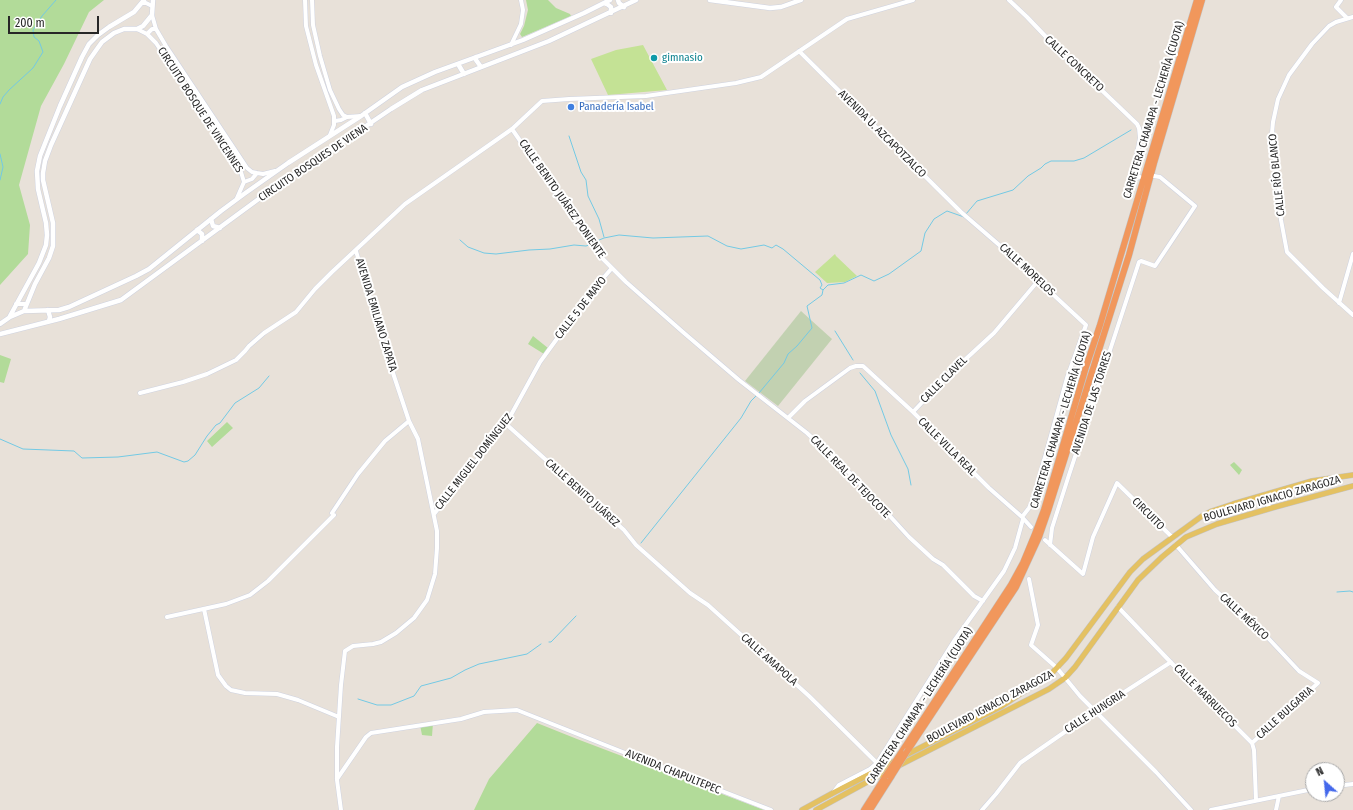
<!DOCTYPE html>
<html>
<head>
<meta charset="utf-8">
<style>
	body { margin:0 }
	#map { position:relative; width:1353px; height:810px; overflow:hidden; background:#e8e1d9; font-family:"Fira Sans Condensed",sans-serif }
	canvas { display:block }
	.north { position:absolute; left:1305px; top:762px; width:40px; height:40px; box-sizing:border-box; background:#fff; border:1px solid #a9a9a9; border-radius:50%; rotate:333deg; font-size:11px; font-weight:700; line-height:16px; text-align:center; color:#272727 }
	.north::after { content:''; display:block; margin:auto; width:14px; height:18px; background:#4468eb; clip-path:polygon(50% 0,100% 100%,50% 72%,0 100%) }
	.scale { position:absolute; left:8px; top:16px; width:91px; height:18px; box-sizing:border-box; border:2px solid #272727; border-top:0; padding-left:5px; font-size:12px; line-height:14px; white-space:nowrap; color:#272727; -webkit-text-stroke:3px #fff; paint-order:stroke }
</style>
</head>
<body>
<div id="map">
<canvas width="1353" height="810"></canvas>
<div class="north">N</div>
<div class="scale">200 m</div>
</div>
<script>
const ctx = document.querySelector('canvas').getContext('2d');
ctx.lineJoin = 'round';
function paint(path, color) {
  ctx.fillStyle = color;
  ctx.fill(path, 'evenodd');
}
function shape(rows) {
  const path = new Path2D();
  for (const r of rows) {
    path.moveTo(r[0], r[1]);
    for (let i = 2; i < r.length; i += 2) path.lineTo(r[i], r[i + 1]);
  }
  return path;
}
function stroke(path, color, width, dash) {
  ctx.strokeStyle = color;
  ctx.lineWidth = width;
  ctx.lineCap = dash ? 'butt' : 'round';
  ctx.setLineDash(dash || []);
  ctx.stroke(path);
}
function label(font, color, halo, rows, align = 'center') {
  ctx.font = font + ' "Fira Sans Condensed",sans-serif';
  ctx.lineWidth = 4;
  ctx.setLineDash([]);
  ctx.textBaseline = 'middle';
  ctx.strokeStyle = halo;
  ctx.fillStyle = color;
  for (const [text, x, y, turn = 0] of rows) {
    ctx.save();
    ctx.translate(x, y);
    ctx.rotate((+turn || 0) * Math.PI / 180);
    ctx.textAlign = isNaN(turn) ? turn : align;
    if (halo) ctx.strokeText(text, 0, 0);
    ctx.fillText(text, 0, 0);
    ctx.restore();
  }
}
paint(shape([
	[0,0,104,0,89,12,64,64,41,106,19,185,30,225,28,254,0,285],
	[526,0,548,0,556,8,570,14,571,16,522,37,520,34,524,26,528,10],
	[533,336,548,348,544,354,528,344],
	[0,355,11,359,4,383,0,382],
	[227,422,233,428,212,447,207,441],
	[1234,462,1242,470,1239,475,1230,465],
	[433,723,432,736,422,735,420,725],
	[537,723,577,739,764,810,474,810,489,779]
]), '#b2db99');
paint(shape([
	[801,311,832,339,778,406,745,381]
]), '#c2d1b1');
paint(shape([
	[643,45,667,90,608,95,591,59,616,50],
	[835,254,836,256,857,276,845,282,827,283,815,272]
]), '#c4e295');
stroke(shape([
	[0,104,3,97,9,90,33,68,43,52,39,41,34,37,33,30,42,16,56,0],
	[569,136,581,172,586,180,588,196,599,219,604,237],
	[0,154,3,167,0,180],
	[966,214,977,201,1013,190,1028,176,1041,168,1045,164,1051,161,1074,161,1084,158,1131,130],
	[460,240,468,247,484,253,496,254,529,250,550,249,574,245,586,246,589,245],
	[592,243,604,238,619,235,653,238,708,236,727,246,741,249,764,245,772,248,776,245,783,249,820,280,822,285,820,288,823,290,828,285,844,283,861,275,874,281,889,274,921,251,925,233,934,219,947,211,964,217],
	[835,331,853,360],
	[860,373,875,391,891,435,908,469,911,485],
	[759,393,784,363,788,354,797,346,812,328,807,306,822,295,823,290],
	[0,439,23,449,74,451,82,458,118,457,157,452,184,462,188,461,195,455,207,436,216,425,220,423,235,403,259,388,269,376],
	[641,543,741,418,751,401,757,395],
	[1337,592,1350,591,1353,592],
	[549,642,551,642,576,616],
	[358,699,377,705,391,705,414,696,421,686,451,678,465,670,479,664,527,654,541,644]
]), '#73c9e4', 1);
const tertiary = shape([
	[305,0,306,26,316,65,334,116,334,125,330,135],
	[312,0,313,25,320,56,330,90,339,109,343,115,347,117,361,116],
	[1009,0,1027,17,1070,62,1090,79,1137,124,1139,128,1140,138,1132,179,1140,177],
	[1341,0,1336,7,1347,18],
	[143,3,146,3,152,6],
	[152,15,156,29,166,46,247,168,252,172,257,173,263,174,275,171],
	[1353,17,1336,22,1329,26,1312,44,1289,75,1278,99,1273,122,1272,133,1279,192,1281,220,1287,252,1323,288,1353,315],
	[137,29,147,34,156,43,241,172,244,182,237,198],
	[147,34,152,29,156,29],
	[511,45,521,24,523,10,521,0],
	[799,51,961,212,1005,250,1086,325,1067,378,1033,500,1029,508,1022,517],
	[335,121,341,120,347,117],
	[512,129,598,254,626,282,684,333,739,380,807,433,856,479,909,537,933,559,943,565,974,596,983,601],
	[244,182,252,179,257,173],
	[1339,303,1353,254],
	[16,304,26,304],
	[140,393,183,382,207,374,236,360,245,351,249,346,264,333,296,312,315,289,332,272,405,204,512,129,542,101,569,99,646,96,736,83,761,77,847,19,913,0],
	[913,412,944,379,994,333,1038,281],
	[788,418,805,401,850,368,856,366,863,366,913,412,989,488,1022,517,1031,527],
	[506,424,624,530,636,545,690,593,708,605,809,696,877,763],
	[332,513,358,474,385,441,409,421],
	[434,514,506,424,540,362,591,292,612,268],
	[1045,540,1083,574,1093,537,1117,483,1172,537],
	[1050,545,1052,528,1068,478,1139,262,1141,261,1155,266,1195,206,1160,177,1154,176],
	[1176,545,1215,590,1269,639,1299,671,1318,683,1252,743],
	[1029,579,1038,625,1031,645,1057,668,1080,696,1156,772,1191,810],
	[1118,607,1203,696,1226,717,1252,743,1254,750,1256,800],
	[204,609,218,675,226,686,231,690,245,693,277,694,298,700,339,717],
	[167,617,226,604,250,595,268,581,334,515],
	[337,779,366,737,371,733,461,719,484,712,517,710,658,766,678,772,709,786,771,810],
	[1337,786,1353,784],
	[833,793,839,785,870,769,877,763,954,641,1004,571,1015,548,1023,519],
	[341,810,337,780,337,747,341,685,345,651,353,646,373,644,381,642,396,633,414,618,427,600,435,574,437,548,437,531,418,439,409,421,386,352,356,251],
	[982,810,996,794,1020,763,1095,711,1171,662],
	[1211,810,1313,789],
	[1276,810,1279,796]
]);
const secondary = shape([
	[618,0,619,3,624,7],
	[710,0,770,8,781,7,801,0],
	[604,3,607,4,611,7,611,13],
	[476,57,476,60,481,67],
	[458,64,464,74],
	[365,113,371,124],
	[211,219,213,226,220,228],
	[197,230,202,234,202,241],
	[48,310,50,317,49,321],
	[24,311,35,284,49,258,53,246,53,223,43,180,43,173,45,161,51,145,90,59,97,49,102,42,114,33,124,29,137,29,143,26,152,15,153,0],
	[10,316,39,263,46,245,47,235,46,223,38,189,37,171,40,156,60,106,82,57,89,44,98,35,109,27,134,12,144,0],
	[0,324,10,317,24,311,59,310,69,307,136,276,149,269,221,211,244,194,288,163,361,116,402,87,435,72,523,40,584,13,610,0],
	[0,334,59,319,121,300,260,198,391,109,422,90,549,41,636,0],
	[1266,494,1269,508]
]);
const primary = shape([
	[904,756,1002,706,1052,673,1066,658,1130,572,1143,559,1202,516,1212,511,1233,504,1312,481,1353,475],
	[898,766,1049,689,1065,678,1075,667,1138,580,1162,557,1186,537,1217,524,1275,507,1353,486],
	[802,810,833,793,895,761],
	[816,810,889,770]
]);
const motorway = shape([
	[908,750,1016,587,1039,537,1048,511,1129,255,1154,163,1202,0],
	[901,753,1011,585,1023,563,1035,534,1044,510,1086,367,1100,325,1197,0],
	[864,810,885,777],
	[870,810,891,777]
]);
stroke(tertiary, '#ced2df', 5);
stroke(secondary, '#ced2df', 5.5);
stroke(primary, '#c3c3c3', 6);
stroke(motorway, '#c3c3c3', 7);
stroke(tertiary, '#fff', 4);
stroke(secondary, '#fff', 4.5);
stroke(primary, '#e4c162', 5);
stroke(motorway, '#f1975c', 6);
const motorwayBridge = shape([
	[885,777,901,753],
	[891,777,908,750]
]);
stroke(motorwayBridge, '#c3c3c3', 7, []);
stroke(motorwayBridge, '#f1975c', 6);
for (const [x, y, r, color] of [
	[654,58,4,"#0f9aa8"],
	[571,107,4,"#3f7fe0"]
]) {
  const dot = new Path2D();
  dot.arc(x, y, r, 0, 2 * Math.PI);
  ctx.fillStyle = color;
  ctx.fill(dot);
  stroke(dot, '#fff', 1.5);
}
label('11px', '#0d838f', '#fff', [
	["gimnasio",662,58]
], 'left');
label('11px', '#272727', '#fff', [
	["CALLE CONCRETO",1074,64,43],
	["CIRCUITO BOSQUE DE VINCENNES",200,110,57],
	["CARRETERA CHAMAPA - LECHERÍA (CUOTA)",1154,110,-73],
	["AVENIDA U. AZCAPOTZALCO",882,134,45],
	["CIRCUITO BOSQUES DE VIENA",313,163,-34],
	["CALLE RÍO BLANCO",1277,175,-96],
	["CALLE BENITO JUÁREZ PONIENTE",562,199,55],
	["CALLE MORELOS",1027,270,43],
	["CALLE 5 DE MAYO",581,308,-52],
	["AVENIDA EMILIANO ZAPATA",376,315,73],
	["CALLE CLAVEL",944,380,-45],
	["AVENIDA DE LAS TORRES",1092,403,-72],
	["CARRETERA CHAMAPA - LECHERÍA (CUOTA)",1061,420,-73],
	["CALLE VILLA REAL",947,447,45],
	["CALLE MIGUEL DOMÍNGUEZ",474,462,-52],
	["CALLE REAL DE TEJOCOTE",850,477,46],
	["CALLE BENITO JUÁREZ",582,493,42],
	["BOULEVARD IGNACIO ZARAGOZA",1272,499,-16],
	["CIRCUITO",1148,514,45],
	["CALLE MÉXICO",1244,617,43],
	["CALLE AMAPOLA",769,660,42],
	["CALLE MARRUECOS",1205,696,45],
	["CARRETERA CHAMAPA - LECHERÍA (CUOTA)",920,706,-57],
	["BOULEVARD IGNACIO ZARAGOZA",990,707,-28],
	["CALLE HUNGRIA",1095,712,-33],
	["CALLE BULGARIA",1285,713,-42],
	["AVENIDA CHAPULTEPEC",673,772,22]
]);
label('11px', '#366cbe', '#fff', [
	["Panadería Isabel",579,107]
], 'left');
</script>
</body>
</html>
